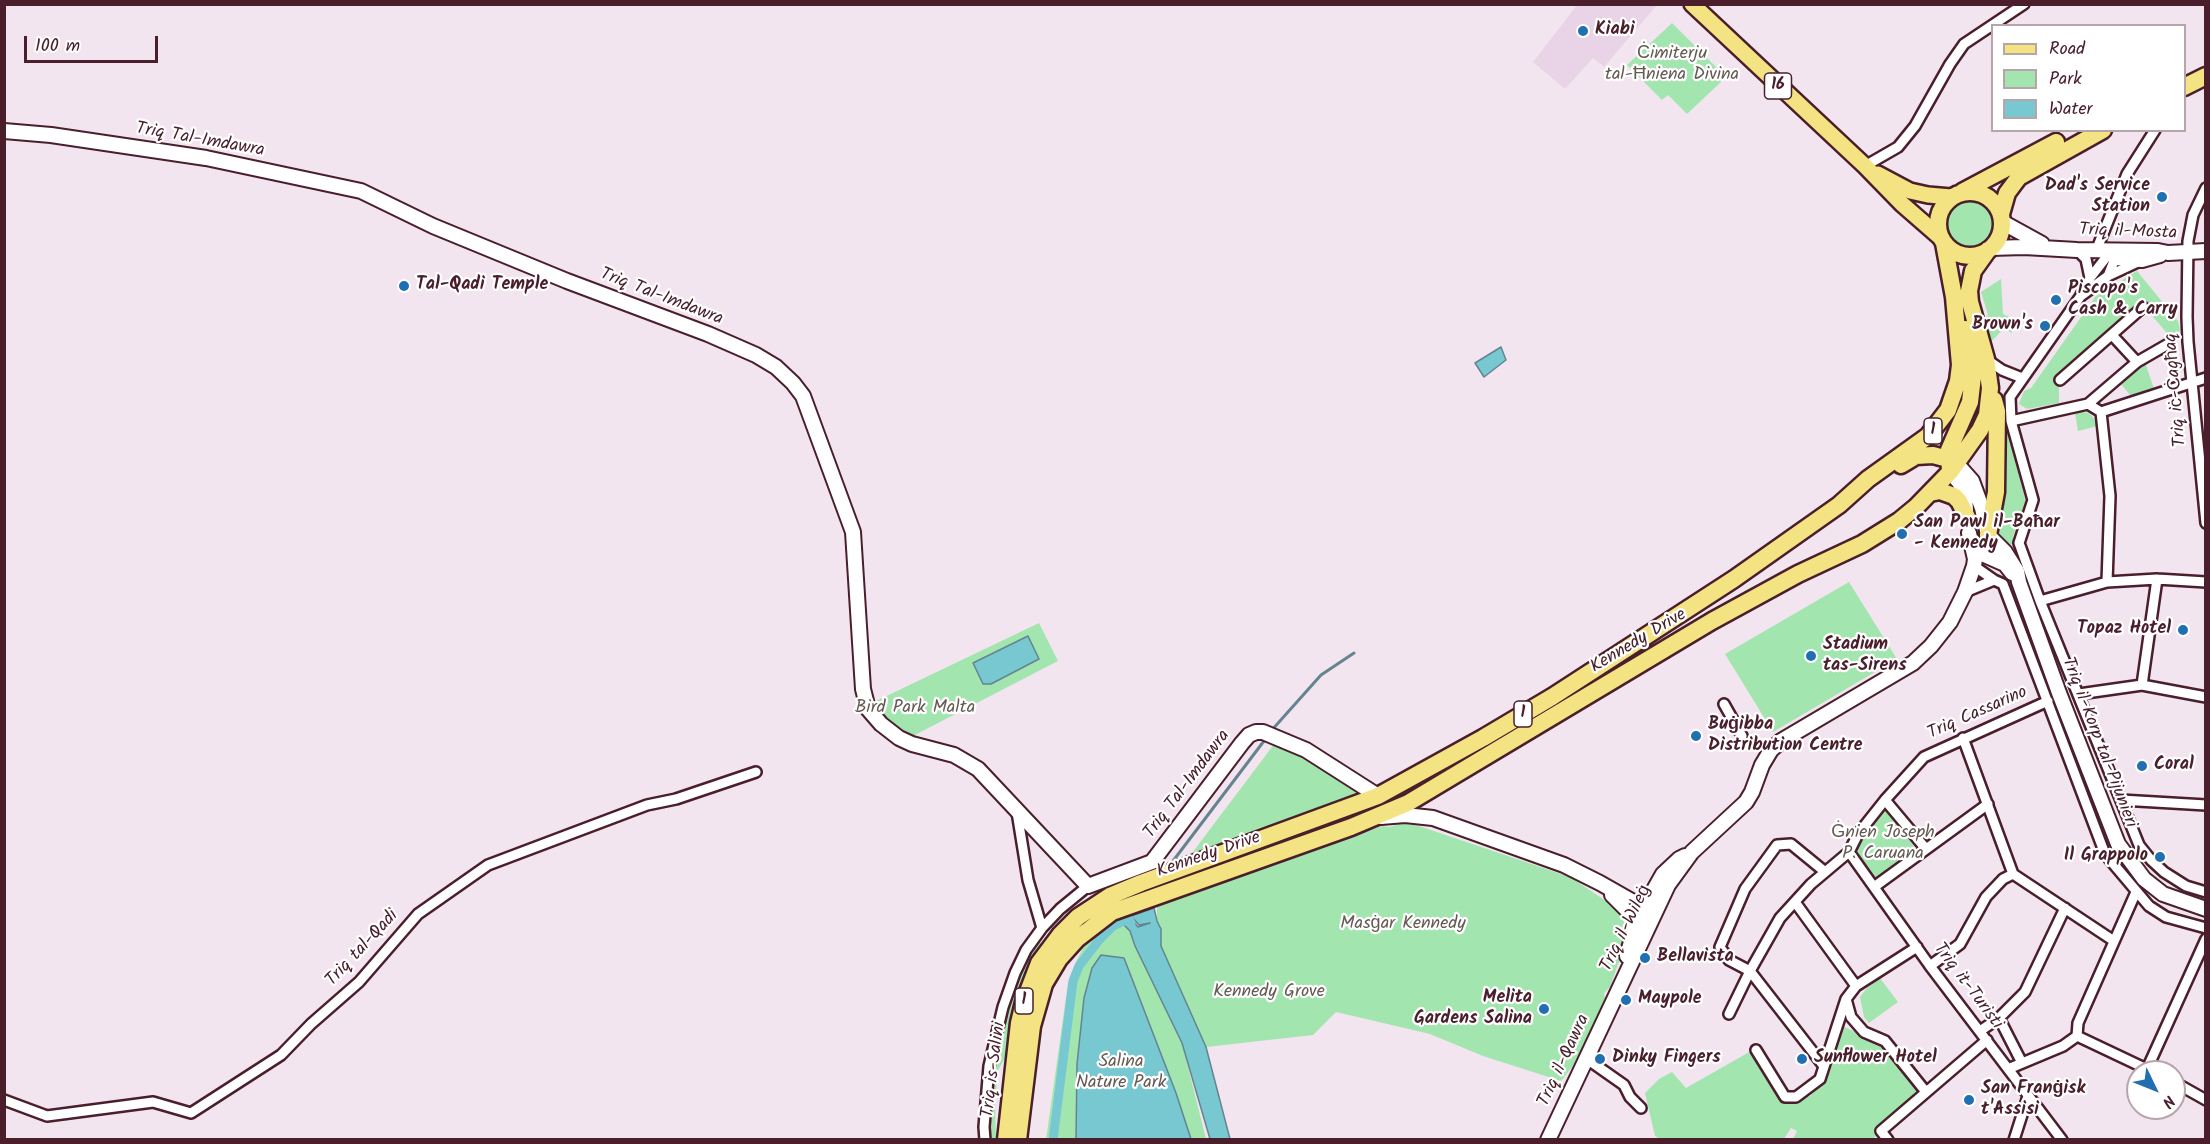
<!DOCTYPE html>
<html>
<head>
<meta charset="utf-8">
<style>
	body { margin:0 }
	#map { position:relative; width:2210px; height:1144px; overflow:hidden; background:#f2e5f0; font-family:Kalam,sans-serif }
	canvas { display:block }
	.frame { position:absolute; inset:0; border:6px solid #4a1f2b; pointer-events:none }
	.legend { position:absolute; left:1991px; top:24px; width:195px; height:108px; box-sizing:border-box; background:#fff; border:2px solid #b7a5aa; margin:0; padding:8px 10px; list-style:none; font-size:18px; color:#4a1f2b }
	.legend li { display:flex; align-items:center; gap:12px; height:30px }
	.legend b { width:30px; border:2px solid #b7a5aa }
	.north { position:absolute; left:2126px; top:1060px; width:60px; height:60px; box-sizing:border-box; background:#fff; border:2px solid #b7a5aa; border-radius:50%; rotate:133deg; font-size:16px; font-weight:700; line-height:24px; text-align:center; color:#4a1f2b }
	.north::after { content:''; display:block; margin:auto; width:21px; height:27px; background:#1f6fb2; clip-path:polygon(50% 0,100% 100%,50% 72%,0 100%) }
	.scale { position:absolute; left:24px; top:36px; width:134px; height:27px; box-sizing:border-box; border:3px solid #4a1f2b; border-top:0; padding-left:8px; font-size:18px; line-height:21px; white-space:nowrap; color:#4a1f2b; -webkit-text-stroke:4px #fff; paint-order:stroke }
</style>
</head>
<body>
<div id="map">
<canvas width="2210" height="1144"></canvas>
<div class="frame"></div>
<ul class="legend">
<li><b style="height:8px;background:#f4e382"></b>Road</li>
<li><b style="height:16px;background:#a3e5af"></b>Park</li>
<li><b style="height:16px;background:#77c8d1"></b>Water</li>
</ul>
<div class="north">N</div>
<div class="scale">100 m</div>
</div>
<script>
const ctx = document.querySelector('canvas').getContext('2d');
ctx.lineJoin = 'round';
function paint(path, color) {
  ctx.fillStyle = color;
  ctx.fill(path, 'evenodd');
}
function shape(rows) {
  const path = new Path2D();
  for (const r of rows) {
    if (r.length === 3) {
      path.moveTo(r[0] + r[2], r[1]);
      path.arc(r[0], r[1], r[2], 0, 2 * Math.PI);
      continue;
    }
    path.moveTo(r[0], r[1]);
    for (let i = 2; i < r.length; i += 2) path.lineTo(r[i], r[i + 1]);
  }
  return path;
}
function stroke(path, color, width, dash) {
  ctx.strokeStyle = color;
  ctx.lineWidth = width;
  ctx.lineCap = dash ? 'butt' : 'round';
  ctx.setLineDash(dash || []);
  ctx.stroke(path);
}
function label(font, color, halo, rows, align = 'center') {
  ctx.font = font + ' Kalam,sans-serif';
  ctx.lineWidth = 4.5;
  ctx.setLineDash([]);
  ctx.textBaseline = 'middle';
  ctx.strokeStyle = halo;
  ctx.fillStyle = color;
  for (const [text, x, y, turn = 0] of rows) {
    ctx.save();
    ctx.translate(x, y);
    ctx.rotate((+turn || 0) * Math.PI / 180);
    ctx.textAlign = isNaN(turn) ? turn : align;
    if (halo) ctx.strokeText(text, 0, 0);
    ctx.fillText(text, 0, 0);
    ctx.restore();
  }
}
paint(shape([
	[1577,5,1657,5,1604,67,1593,58,1565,89,1533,62]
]), '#e9d3e6');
paint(shape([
	[1672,23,1718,69,1721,82,1687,114,1668,95,1662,100,1627,65],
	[1970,223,24],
	[2137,271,2178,321,2180,330,2172,339,2142,304,2054,379,2059,385,2059,403,2027,409,2019,404,2024,391,2031,388,2096,296],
	[2001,279,2003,314,2019,321,2011,333,2005,327,1991,342,1984,318,1988,315,1981,292],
	[2145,362,2154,389,2131,396,2120,383],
	[2083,412,2088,413,2094,418,2098,426,2078,431,2075,413],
	[2009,428,2012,449,2026,503,2013,536,2015,542,2005,548,1995,536,2003,429],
	[1849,582,1897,659,1773,732,1725,654],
	[1039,623,1058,661,907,739,876,714,874,702],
	[1275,743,1306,752,1348,780,1358,793,1189,857],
	[1884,807,1915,848,1874,880,1856,856,1858,840],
	[1401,823,1419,826,1570,877,1621,911,1627,923,1629,933,1610,987,1604,993,1605,998,1596,1021,1572,1067,1561,1081,1483,1056,1430,1034,1336,1012,1313,1035,1206,1047,1161,946,1161,929,1157,921,1157,906,1382,826,1390,827],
	[1120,921,1130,930,1135,946,1182,1043,1206,1139,1046,1140,1068,983,1076,962,1086,942,1102,927],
	[1035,941,1042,944,1027,969,1011,1019,1008,1053,998,1070,995,1100,996,1139,990,1140,988,1132,991,1073,1020,967],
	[1880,978,1898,1002,1869,1023,1864,1017,1860,997,1867,988],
	[1842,1026,1874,1040,1886,1049,1921,1092,1879,1125,1876,1136,1872,1140,1793,1139,1797,1131,1791,1128,1784,1139,1660,1139,1655,1136,1645,1093,1659,1079,1672,1072,1686,1088,1751,1051,1762,1073,1783,1102,1793,1102,1810,1096,1822,1084,1830,1071]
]), '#a3e5af');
const water = shape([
	[1501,347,1506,360,1484,377,1475,363,1501,347],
	[1028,636,1039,659,991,684,983,684,973,663,1028,636],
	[1154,908,1157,921,1161,929,1161,946,1206,1047,1230,1139,1210,1139,1182,1043,1135,946,1130,931,1120,921,1130,917,1138,927,1150,923,1139,925,1131,916,1154,908],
	[1101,955,1124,958,1176,1093,1191,1139,1076,1139,1077,1064,1084,998,1092,968,1101,955]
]);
paint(water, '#77c8d1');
stroke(water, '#65848f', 1.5);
stroke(shape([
	[1271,731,1321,675,1354,653],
	[1173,861,1267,737]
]), '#65848f', 3);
stroke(shape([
	[1053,1140,1073,981,1079,966,1099,940,1113,926,1129,919,1131,923]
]), '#77c8d1', 9);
const street = shape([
	[1865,166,1898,147,1915,126,1950,64,1964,44,2024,4],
	[2206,188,2193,215,2188,241,2187,317,2188,342,2206,523],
	[2077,250,2086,259,2090,278,2080,297,2010,397,2011,421,2033,500,2019,543,2040,601,2139,845,2151,860,2164,872,2186,886,2206,892],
	[2096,251,2127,174,2155,130],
	[2090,278,2111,251,2114,261,2108,276],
	[2082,295,2108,276,2140,261],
	[2112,335,2137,362],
	[1986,359,2002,370,2022,378],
	[2060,380,2143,307],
	[2088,404,2137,362,2170,343],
	[2101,412,2110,496,2107,582],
	[2101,412,2206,378],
	[2011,421,2088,404,2101,412],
	[1974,566,1994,580,2003,584,2105,854,2149,906,2166,917,2206,928],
	[1965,592,1994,580],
	[2040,601,2107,582,2157,579,2206,582],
	[2142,685,2157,579],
	[2079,694,2142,685,2206,697],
	[1724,704,1742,736],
	[1963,738,2013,874,2114,941],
	[1885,800,1926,849],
	[2121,800,2206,805],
	[1849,852,1930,966,2062,1140],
	[1874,887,1988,804],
	[1795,902,1856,986],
	[1042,928,1060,909,1088,886],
	[1930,966,1960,944,1986,897,2003,879,2013,874],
	[1846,999,1851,1017,1864,1032,1885,1041,1926,1092],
	[1729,1014,1750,971,1780,918,1811,884,1849,852,1858,834,1885,800,1924,757,2048,701],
	[1999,1018,2022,1063],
	[1980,1031,1999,1018,2025,992,2065,908],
	[2077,1036,2078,1023,2136,892],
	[2077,1036,2153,1072],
	[1756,1050,1785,1097,1796,1097,1820,1079,1846,999,1856,986,1917,947],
	[1587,1059,1624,1085,1630,1097,1641,1108],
	[1823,1065,1750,971,1729,960,1720,947,1745,889,1777,845,1791,844,1824,871],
	[2008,1069,2063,1046,2077,1036],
	[2147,1069,2206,939],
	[2174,1082,2206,1100],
	[4,1100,47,1116,153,1102,191,1113,281,1055,311,1024,359,982,418,914,488,865,647,805,676,799,756,772],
	[985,1140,984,1127,989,1066,1003,1007,1015,973,1026,950,1042,928,1028,880,1017,812],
	[1888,1140,1881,1131,1987,1040],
	[2014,1140,2028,1096]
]);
const secondary = shape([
	[4,131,51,135,206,158,361,191,433,226,567,281,708,334,756,355,776,367,793,383,803,396,853,532,863,689,868,709,881,724,899,738,912,744,954,755,978,769,1088,886,1152,862,1242,743,1249,735,1256,732,1263,732,1306,750,1378,796],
	[2002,222,2042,244],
	[1991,248,2024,247,2077,250,2158,251,2168,253,2206,251],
	[2113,255,2116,258,2142,260,2160,255],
	[1956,463,1972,481,1982,508,1988,535,2005,552,2017,571,2019,582,2059,693,2118,844,2144,879,2163,894,2206,909],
	[1950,472,1959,482,1965,496,1966,511],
	[1973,541,1980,553,2005,564,2012,573],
	[1381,817,1405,815,1433,818,1564,865,1600,883,1644,908,1648,926],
	[1612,895,1637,920],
	[1627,956,1637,920,1663,874,1679,859,1685,856],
	[1548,1140,1668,885,1692,852,1746,802,1752,792,1762,765,1771,750,1781,741,1913,663,1931,646,1950,622,1965,592,1974,566,1975,559,1969,533]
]);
const primary = shape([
	[1692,4,1865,166,1902,204,1941,238],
	[1878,174,1910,191,1928,195,1951,197]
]);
const highway = shape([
	[2184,87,2206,76],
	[1970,224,32],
	[1962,192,2056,142],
	[2001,214,2007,193,2019,177,2103,130],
	[1901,465,1916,456,1933,455,1948,459,1956,463],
	[1950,472,1949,450,1970,402,1973,376,1973,358,1965,329],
	[1930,493,1940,491,1954,496,1959,501,1967,517],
	[1988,535,1996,492,1997,411,1994,400],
	[1006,1140,1019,1023,1024,1002,1039,963,1060,935,1078,917,1110,896,1141,883,1378,796,1483,738,1552,697,1734,579,1839,505,1868,479,1928,436,1948,410,1958,381,1960,365,1954,297,1944,243],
	[1018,1140,1032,1026,1044,984,1059,959,1077,939,1112,912,1351,827,1408,803,1712,621,1798,574,1862,544,1899,521,1916,507,1950,472,1980,430,1987,415,1990,388,1986,359,1970,302,1969,291,1973,271,1988,250]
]);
stroke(street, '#4a1f2b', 14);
stroke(secondary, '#4a1f2b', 18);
stroke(primary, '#4a1f2b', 20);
stroke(highway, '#4a1f2b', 21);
stroke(street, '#fff', 9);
stroke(secondary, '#fff', 14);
stroke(primary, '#f4e382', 15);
stroke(highway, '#f4e382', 16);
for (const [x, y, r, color] of [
	[1583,31,6,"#1f6fb2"],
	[2162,197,6,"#1f6fb2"],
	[404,286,6,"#1f6fb2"],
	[2056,300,6,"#1f6fb2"],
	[2045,326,6,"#1f6fb2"],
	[1902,534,6,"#1f6fb2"],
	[2183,630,6,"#1f6fb2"],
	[1811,656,6,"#1f6fb2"],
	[1696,736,6,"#1f6fb2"],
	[2142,766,6,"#1f6fb2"],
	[2160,857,6,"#1f6fb2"],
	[1645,958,6,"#1f6fb2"],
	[1626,1000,6,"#1f6fb2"],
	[1544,1009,6,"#1f6fb2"],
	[1600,1059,6,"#1f6fb2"],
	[1802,1059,6,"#1f6fb2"],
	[1969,1100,6,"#1f6fb2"]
]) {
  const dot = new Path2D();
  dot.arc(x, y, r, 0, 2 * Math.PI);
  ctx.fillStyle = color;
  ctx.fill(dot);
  stroke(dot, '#fff', 2);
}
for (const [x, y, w] of [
	[1778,86,27],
	[1933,431,18],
	[1523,714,18],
	[1024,1001,18]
]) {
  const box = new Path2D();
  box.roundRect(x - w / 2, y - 13, w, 26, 4.5);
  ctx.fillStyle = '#fff';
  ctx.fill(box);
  stroke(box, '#4a1f2b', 1.5);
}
label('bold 16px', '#4a1f2b', null, [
	["16",1778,86],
	["1",1933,431],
	["1",1523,714],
	["1",1024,1001]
]);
label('bold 18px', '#4a1f2b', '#fff', [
	["Kiabi",1595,31],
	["Dad's Service",2150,187,"right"],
	["Station",2150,208,"right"],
	["Tal-Qadi Temple",416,286],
	["Piscopo's",2068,290],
	["Cash & Carry",2068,311],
	["Brown's",2033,326,"right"],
	["San Pawl il-Baħar",1914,524],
	["- Kennedy",1914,545],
	["Topaz Hotel",2171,630,"right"],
	["Stadium",1823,646],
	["tas-Sirens",1823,667],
	["Buġibba",1708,726],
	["Distribution Centre",1708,747],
	["Coral",2154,766],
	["Il Grappolo",2148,857,"right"],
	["Bellavista",1657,958],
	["Melita",1532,999,"right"],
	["Gardens Salina",1532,1020,"right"],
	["Maypole",1638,1000],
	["Dinky Fingers",1612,1059],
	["Sunflower Hotel",1814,1059],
	["San Franġisk",1981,1090],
	["t'Assisi",1981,1111]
], 'left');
label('18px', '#655a53', '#fff', [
	["Ċimiterju",1672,55],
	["tal-Ħniena Divina",1672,76],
	["Bird Park Malta",915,709],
	["Ġnien Joseph",1883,834],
	["P. Caruana",1883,855],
	["Masġar Kennedy",1403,925],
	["Kennedy Grove",1269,993],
	["Salina",1121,1063],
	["Nature Park",1121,1084]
]);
label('18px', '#4a1f2b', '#fff', [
	["Triq Tal-Imdawra",200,141,10],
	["Triq il-Mosta",2128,233,2],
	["Triq Tal-Imdawra",661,298,21],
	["Triq iċ-Ċagħaq",2177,390,-95],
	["Kennedy Drive",1639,642,-31],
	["Triq Cassarino",1978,714,-24],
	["Triq il-Korp tal-Pijunieri",2098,743,69],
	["Triq Tal-Imdawra",1188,785,-53],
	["Kennedy Drive",1209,856,-19],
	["Triq il-Wileġ",1627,929,-64],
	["Triq tal-Qadi",363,949,-47],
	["Triq it-Turisti",1967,987,53],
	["Triq il-Qawra",1565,1061,-65],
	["Triq is-Salini",995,1070,-83]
]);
</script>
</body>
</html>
